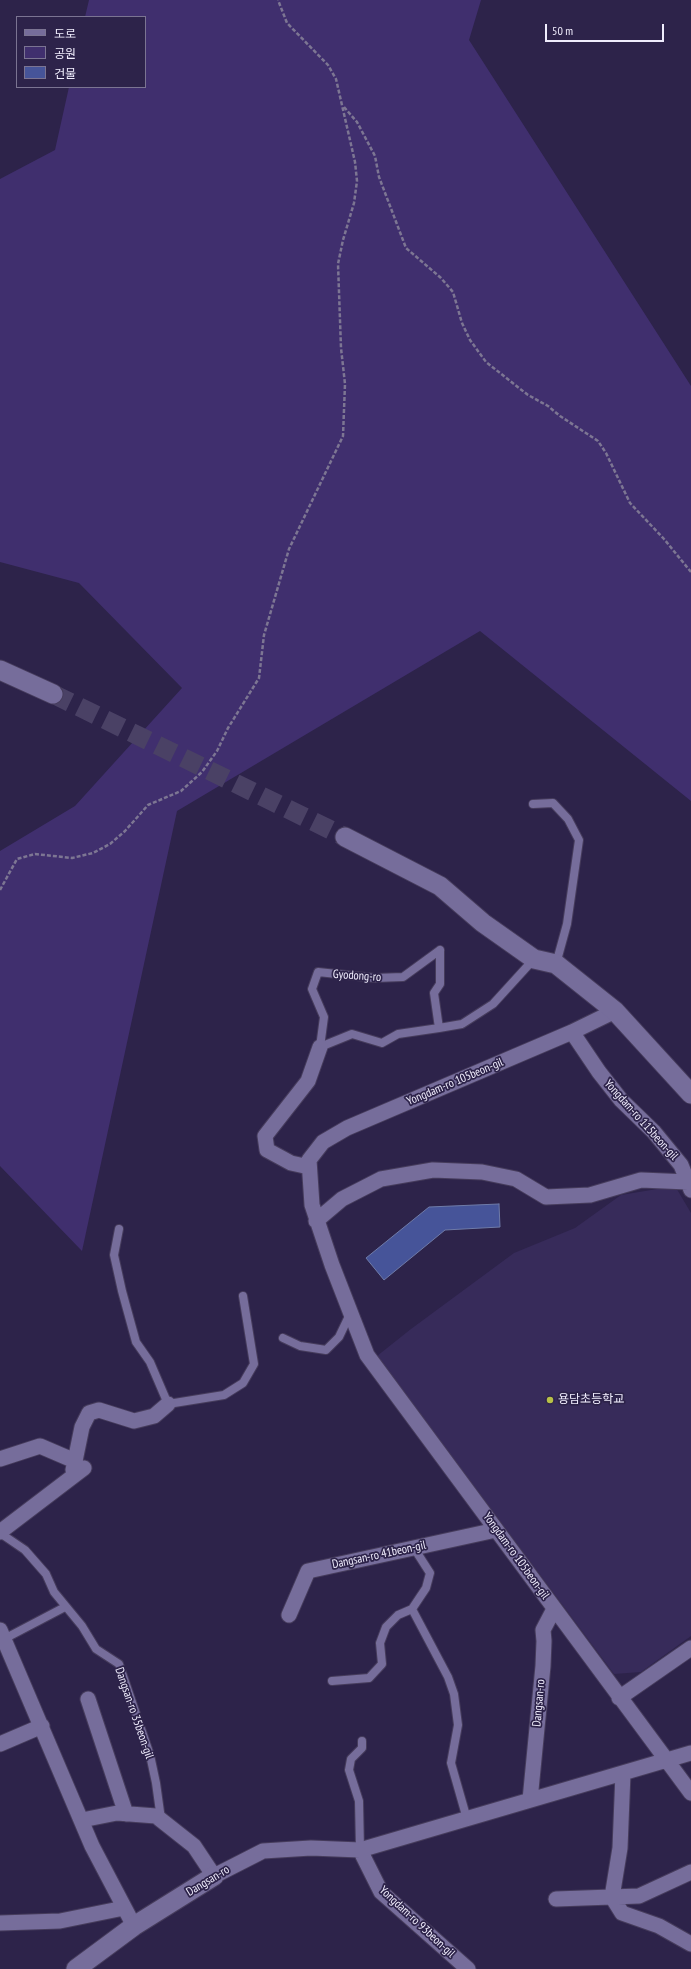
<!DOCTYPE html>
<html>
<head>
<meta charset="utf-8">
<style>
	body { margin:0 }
	#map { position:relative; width:691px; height:1969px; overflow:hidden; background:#2d234a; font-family:"PT Sans Narrow","Noto Sans KR",sans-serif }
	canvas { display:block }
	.legend { position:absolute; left:16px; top:16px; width:130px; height:72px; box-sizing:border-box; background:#2d234a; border:1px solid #7b7492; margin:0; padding:5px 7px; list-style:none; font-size:12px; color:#f0edfd }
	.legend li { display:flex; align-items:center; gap:8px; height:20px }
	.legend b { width:20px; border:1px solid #7b7492 }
	.scale { position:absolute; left:545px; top:24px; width:119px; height:18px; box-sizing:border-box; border:2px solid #f0edfd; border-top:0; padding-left:5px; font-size:12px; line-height:14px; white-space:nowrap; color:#f0edfd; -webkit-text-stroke:3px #2d234a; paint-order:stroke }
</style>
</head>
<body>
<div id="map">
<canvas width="691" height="1969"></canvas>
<ul class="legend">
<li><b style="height:5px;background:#766d9b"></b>도로</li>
<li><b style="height:11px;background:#402f6e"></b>공원</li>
<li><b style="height:11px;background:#465499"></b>건물</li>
</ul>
<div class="scale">50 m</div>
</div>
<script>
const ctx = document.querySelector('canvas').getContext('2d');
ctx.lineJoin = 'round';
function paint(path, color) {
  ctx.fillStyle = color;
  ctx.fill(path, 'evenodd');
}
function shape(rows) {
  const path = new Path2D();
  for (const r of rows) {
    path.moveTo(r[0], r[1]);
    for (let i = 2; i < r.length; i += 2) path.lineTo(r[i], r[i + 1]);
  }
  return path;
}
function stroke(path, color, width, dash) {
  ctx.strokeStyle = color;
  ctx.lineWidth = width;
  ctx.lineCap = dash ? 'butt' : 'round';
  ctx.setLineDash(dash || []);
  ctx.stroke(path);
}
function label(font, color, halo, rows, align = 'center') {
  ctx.font = font + ' "PT Sans Narrow","Noto Sans KR",sans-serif';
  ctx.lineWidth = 3.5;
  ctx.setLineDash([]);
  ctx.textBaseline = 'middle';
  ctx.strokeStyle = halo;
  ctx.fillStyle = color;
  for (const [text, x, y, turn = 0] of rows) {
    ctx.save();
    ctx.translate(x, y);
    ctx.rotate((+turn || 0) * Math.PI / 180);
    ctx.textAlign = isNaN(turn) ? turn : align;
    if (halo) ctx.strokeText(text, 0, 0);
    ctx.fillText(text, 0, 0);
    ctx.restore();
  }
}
paint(shape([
	[675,1186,691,1213,691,1636,641,1672,614,1674,377,1356,411,1329,514,1253,575,1228,621,1195]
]), '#372b5a');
paint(shape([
	[89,0,481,0,469,40,691,386,691,801,480,631,177,811,82,1251,0,1166,0,851,75,806,182,688,79,583,0,562,0,179,55,150,69,87,145,87,145,17,85,17]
]), '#402f6e');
const building = shape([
	[499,1204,500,1227,445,1230,384,1280,366,1258,429,1207,499,1204]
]);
paint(building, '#465499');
stroke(building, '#6f7ba8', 1);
stroke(shape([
	[53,694,345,837]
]), '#4a4165', 19, [19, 10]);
const service = shape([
	[533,804,553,803,568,819,579,840,567,924,556,964],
	[440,950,440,984,434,993,439,1028,398,1034,382,1043,352,1034,320,1047,324,1017,312,989,318,972,375,978,403,977,440,950],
	[439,1028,462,1024,493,1004,534,959],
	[119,1229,114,1255,122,1291,136,1342,150,1362,168,1404,224,1395,243,1383,254,1364,243,1296],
	[283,1338,300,1346,326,1350,339,1337,350,1314],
	[0,1533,25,1550,46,1574,54,1592,82,1626,96,1649,119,1664,150,1755,156,1783,161,1819],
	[414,1548,430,1573,426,1588,412,1609,448,1677,454,1694,458,1725,451,1763,467,1819],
	[4,1639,65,1607],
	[332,1681,369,1678,382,1664,380,1643,386,1627,398,1615,412,1609],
	[360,1850,359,1801,349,1770,351,1759,362,1748,362,1741]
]);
const minor = shape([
	[615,1011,572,1032,347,1128,323,1142,309,1160,312,1205,332,1265,367,1355,691,1793],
	[572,1032,599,1072,621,1100,654,1132,681,1165,691,1190],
	[309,1167,291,1163,267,1150,265,1136,308,1081,320,1047],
	[316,1221,342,1199,381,1179,433,1170,482,1172,516,1179,546,1197,590,1195,641,1180,688,1182],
	[0,1459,40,1446,75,1461,73,1470],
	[75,1461,82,1427,89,1413,99,1410,134,1421,154,1416,168,1404],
	[0,1532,84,1468],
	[289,1615,308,1571,496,1530],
	[0,1630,92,1846,134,1926],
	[619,1698,691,1648],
	[88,1699,126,1814],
	[0,1744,42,1726],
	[623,1773,620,1848,612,1897,622,1913,659,1926,691,1944],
	[530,1800,543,1666,544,1641,543,1630,554,1609],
	[82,1820,117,1813,156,1816,194,1846,214,1876,263,1851,311,1848,360,1850,691,1753],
	[360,1850,381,1892,468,1969],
	[556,1899,639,1896,691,1872],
	[0,1923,60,1921,124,1908]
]);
const tertiary = shape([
	[0,670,53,694],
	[345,837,440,886,483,923,534,959,556,964,615,1011,691,1094],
	[76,1969,134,1926,214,1876]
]);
stroke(service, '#463c5c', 10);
stroke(minor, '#463c5c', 17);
stroke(tertiary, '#463c5c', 21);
stroke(shape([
	[344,107,357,122,375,156,379,177,406,248,441,278,453,292,462,323,470,340,486,362,528,395,548,406,560,416,598,441,606,453,630,503,664,539,691,572],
	[0,890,17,859,35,854,72,858,93,853,110,844,125,831,148,805,181,791,202,772,217,751,228,728,259,678,264,635,289,549,343,436,345,384,341,348,338,264,343,240,354,203,357,181,355,162,336,79,328,65,287,23,278,0]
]), '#7d7693', 2.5, [4, 2]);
stroke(service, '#766d9b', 8);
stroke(minor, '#766d9b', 15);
stroke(tertiary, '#766d9b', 19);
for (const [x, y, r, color] of [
	[550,1400,4,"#b8c147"]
]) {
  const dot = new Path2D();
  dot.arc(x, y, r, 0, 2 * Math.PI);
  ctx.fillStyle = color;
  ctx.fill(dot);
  stroke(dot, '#2d234a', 1.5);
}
label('12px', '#f0edfd', '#2d234a', [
	["Gyodong-ro",357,976,4],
	["Yongdam-ro 105beon-gil",455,1082,-23],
	["Yongdam-ro 115beon-gil",641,1120,48],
	["Dangsan-ro 41beon-gil",379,1555,-12],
	["Yongdam-ro 105beon-gil",516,1556,54],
	["Dangsan-ro",539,1703,-85],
	["Dangsan-ro 35beon-gil",134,1713,71],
	["Dangsan-ro",208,1881,-31],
	["Yongdam-ro 93beon-gil",417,1922,43]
]);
label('12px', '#f0edfd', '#2d234a', [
	["용담초등학교",558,1400]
], 'left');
</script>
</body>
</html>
